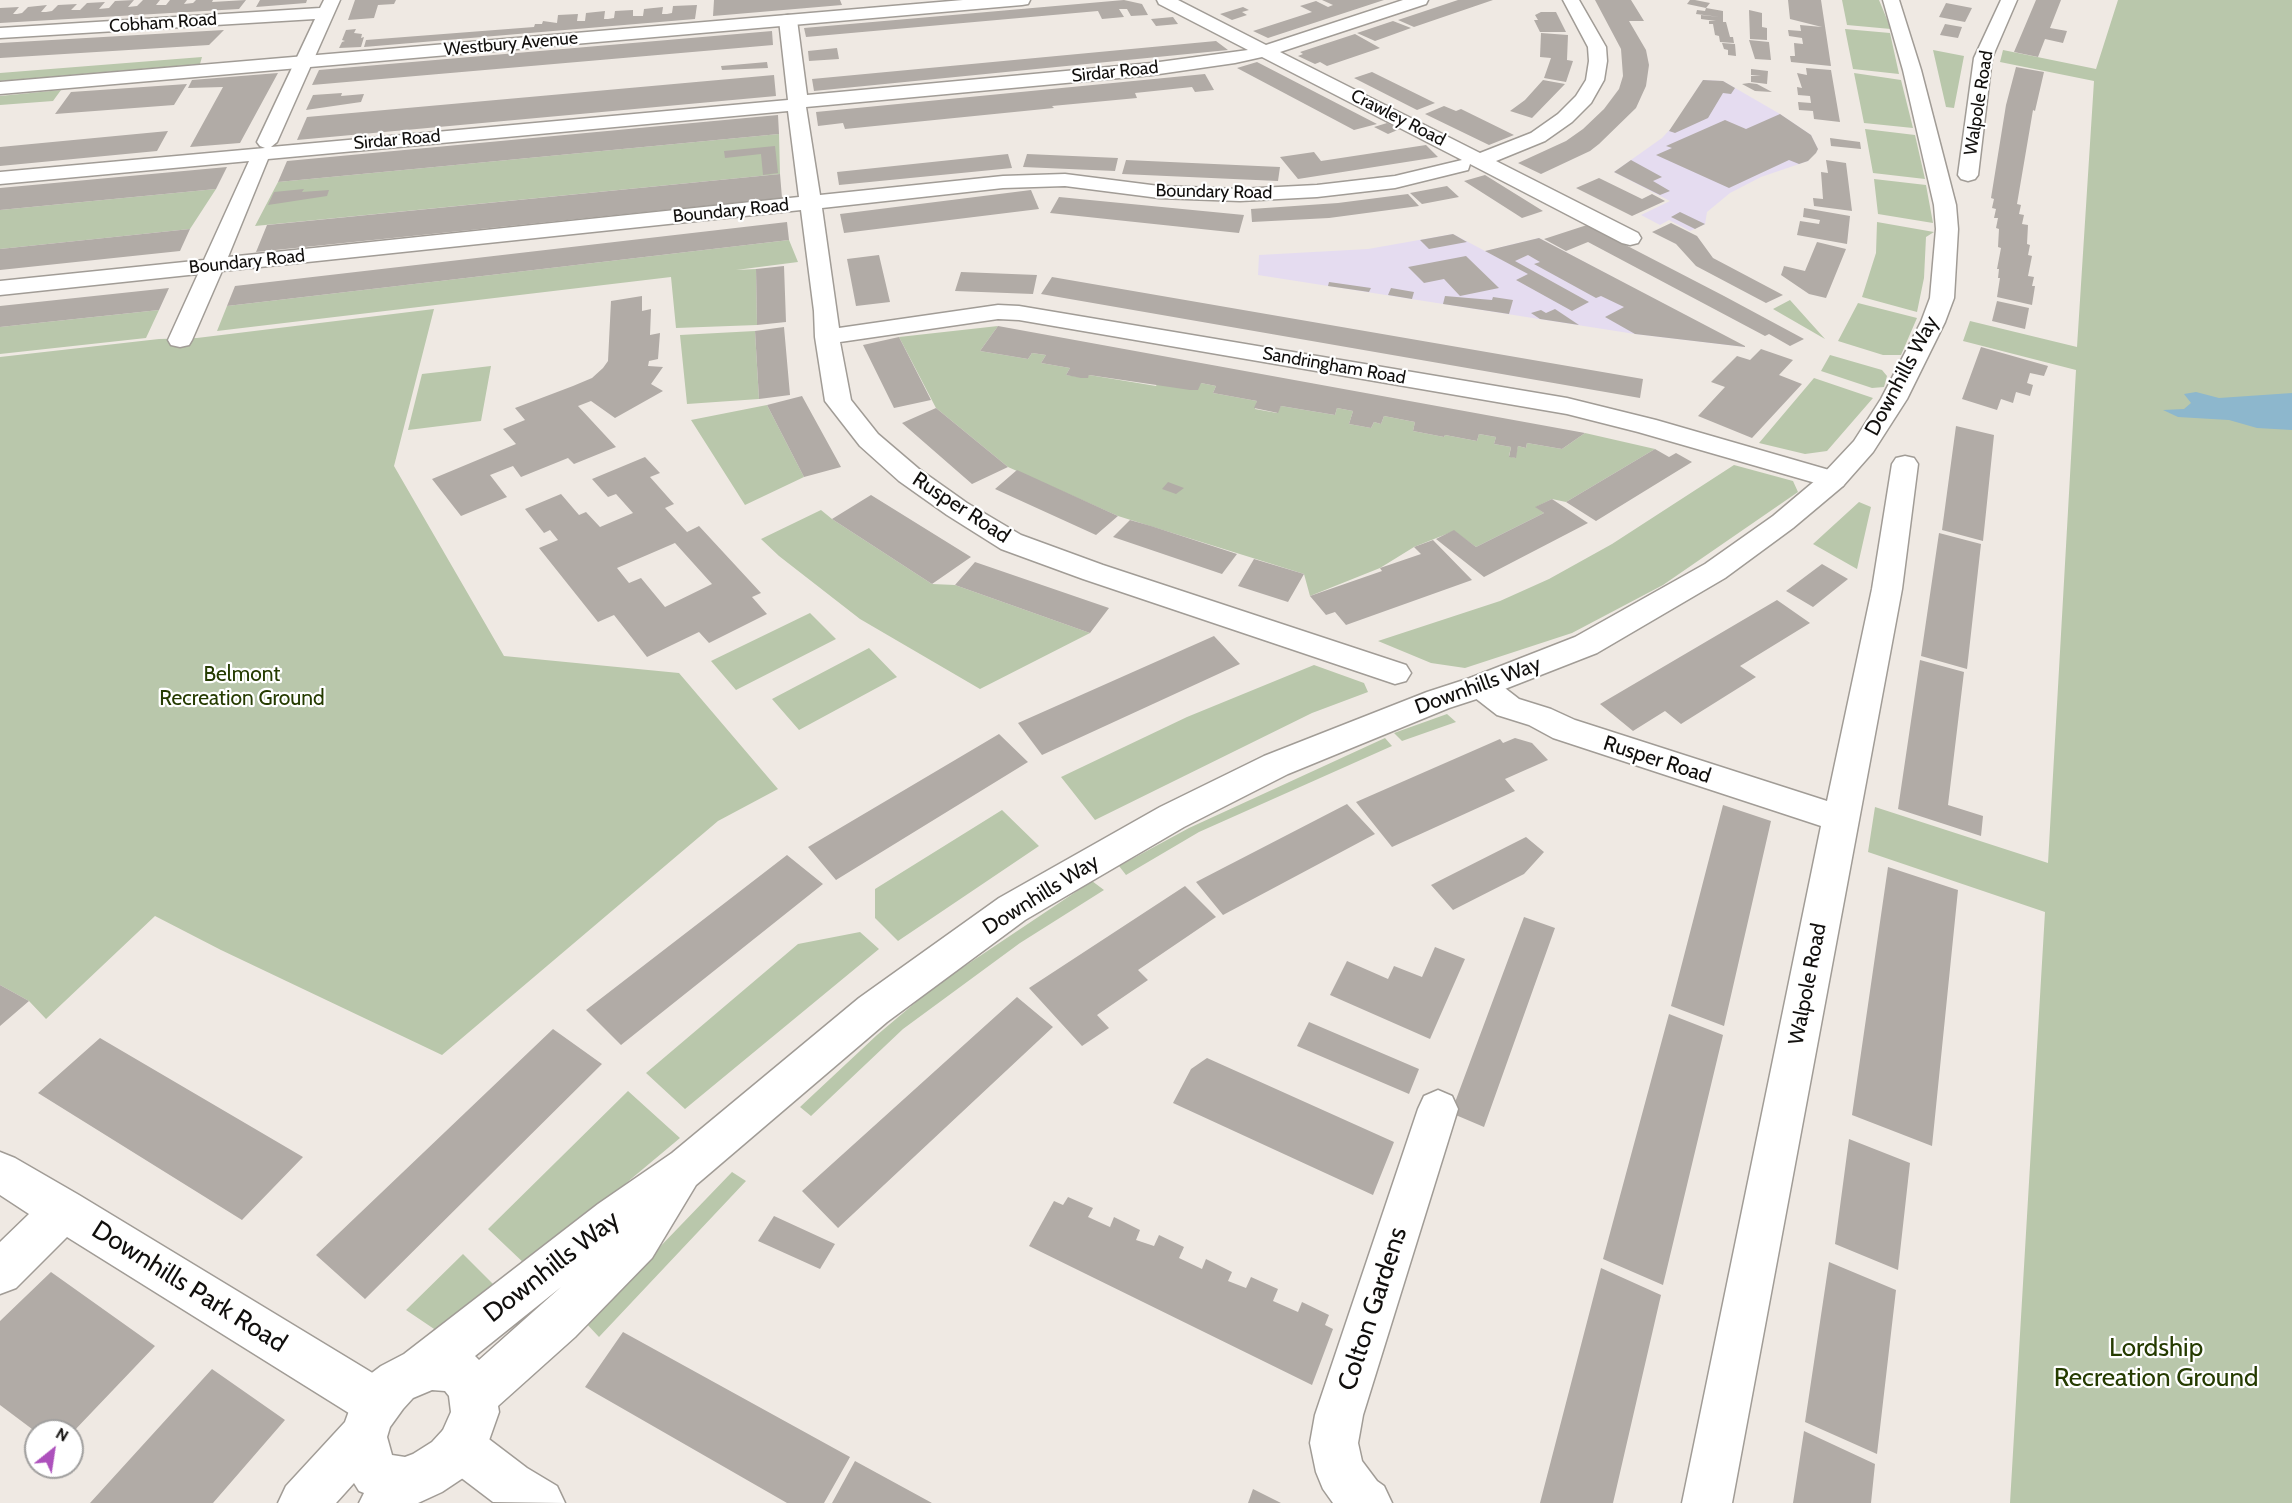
<!DOCTYPE html>
<html>
<head>
<meta charset="utf-8">
<style>
	body { margin:0 }
	#map { position:relative; width:2292px; height:1503px; overflow:hidden; background:#efe9e3; font-family:Cabin,sans-serif }
	canvas { display:block }
	.north { position:absolute; left:24px; top:1419px; width:60px; height:60px; box-sizing:border-box; background:#fff; border:2px solid #a09f9e; border-radius:50%; rotate:30deg; font-size:16px; font-weight:700; line-height:24px; text-align:center; color:#110f0d }
	.north::after { content:''; display:block; margin:auto; width:21px; height:27px; background:#ad51bc; clip-path:polygon(50% 0,100% 100%,50% 72%,0 100%) }
</style>
</head>
<body>
<div id="map">
<canvas width="2292" height="1503"></canvas>
<div class="north">N</div>
</div>
<script>
const ctx = document.querySelector('canvas').getContext('2d');
ctx.lineJoin = 'round';
function paint(path, color) {
  ctx.fillStyle = color;
  ctx.fill(path, 'evenodd');
}
function shape(rows) {
  const path = new Path2D();
  for (const r of rows) {
    path.moveTo(r[0], r[1]);
    for (let i = 2; i < r.length; i += 2) path.lineTo(r[i], r[i + 1]);
  }
  return path;
}
function stroke(path, color, width, dash) {
  ctx.strokeStyle = color;
  ctx.lineWidth = width;
  ctx.lineCap = dash ? 'butt' : 'round';
  ctx.setLineDash(dash || []);
  ctx.stroke(path);
}
function label(font, color, halo, rows, align = 'center') {
  ctx.font = font + ' Cabin,sans-serif';
  ctx.lineWidth = 4.5;
  ctx.setLineDash([]);
  ctx.textBaseline = 'middle';
  ctx.strokeStyle = halo;
  ctx.fillStyle = color;
  for (const [text, x, y, turn = 0] of rows) {
    ctx.save();
    ctx.translate(x, y);
    ctx.rotate((+turn || 0) * Math.PI / 180);
    ctx.textAlign = isNaN(turn) ? turn : align;
    if (halo) ctx.strokeText(text, 0, 0);
    ctx.fillText(text, 0, 0);
    ctx.restore();
  }
}
paint(shape([
	[1703,80,1723,81,1780,114,1811,135,1818,149,1808,161,1761,177,1730,193,1707,212,1705,224,1690,231,1669,220,1660,225,1641,215,1670,201,1614,172,1662,138,1674,125],
	[1453,234,1485,251,1539,238,1745,347,1635,334,1258,275,1259,255,1368,249]
]), '#e5dcf0');
paint(shape([
	[1842,0,1879,0,1891,29,1847,25],
	[2118,0,2292,0,2292,1503,2010,1503,2045,912,1868,852,1875,807,2048,863,2076,370,1963,341,1970,321,2077,347,2094,81,2000,62,2003,50,2096,69],
	[1845,29,1890,33,1899,74,1853,69],
	[1933,50,1964,56,1954,108,1946,107],
	[202,57,200,64,0,81,0,73],
	[1854,73,1901,80,1913,128,1864,123],
	[61,90,53,101,0,105,0,96],
	[1865,129,1915,135,1925,179,1873,173],
	[779,134,780,174,255,226,278,182],
	[1874,179,1926,185,1933,223,1878,214],
	[216,189,190,229,0,249,0,210],
	[1877,222,1934,232,1926,237,1924,278,1917,312,1862,297,1876,253],
	[789,240,798,262,736,270,756,269,757,325,676,328,671,277,217,331,227,306],
	[1790,300,1825,339,1773,309],
	[1858,303,1917,318,1901,355,1883,355,1838,341],
	[434,309,394,466,504,656,679,673,778,789,718,821,442,1055,221,950,155,916,46,1019,29,1001,0,985,0,357,159,339,197,338],
	[159,310,146,338,0,354,0,327],
	[998,326,980,351,1028,359,1032,353,1046,355,1041,363,1070,368,1066,375,1087,378,1089,375,1156,386,1157,384,1201,383,1216,386,1213,393,1257,401,1255,409,1277,413,1281,406,1335,415,1337,408,1353,411,1349,424,1371,428,1374,422,1381,424,1384,416,1415,422,1413,431,1444,437,1445,435,1477,441,1479,434,1496,437,1494,444,1511,447,1509,456,1515,458,1518,446,1526,448,1527,443,1562,449,1585,433,1655,449,1566,502,1552,499,1536,507,1544,513,1476,547,1454,531,1414,547,1380,568,1310,596,1304,574,1118,516,1008,467,936,408,899,337],
	[755,331,759,399,687,404,680,335],
	[1830,355,1882,370,1887,376,1884,387,1872,388,1821,371],
	[491,366,481,421,408,430,422,374],
	[1814,378,1873,398,1827,451,1805,454,1759,443],
	[767,405,804,477,745,505,691,420],
	[1734,465,1793,481,1798,492,1663,585,1572,633,1465,668,1431,663,1378,641,1500,601,1549,579,1612,544],
	[1859,502,1871,507,1857,569,1813,544],
	[821,510,832,519,932,584,955,585,1090,633,980,689,860,619,779,556,761,539],
	[810,613,836,639,736,690,711,661],
	[869,648,897,677,799,730,772,699],
	[1314,665,1364,683,1368,692,1312,713,1095,820,1061,777,1187,717],
	[1447,714,1456,722,1402,741,1394,733],
	[1385,738,1392,746,1199,832,1126,875,1119,866,1189,828],
	[1002,810,1039,846,898,941,875,918,875,889],
	[1092,881,1104,890,1020,943,903,1029,811,1116,800,1107,877,1035,935,986],
	[860,932,879,949,685,1109,646,1073,798,944],
	[628,1091,680,1138,527,1266,488,1229],
	[732,1172,746,1181,599,1337,583,1320,628,1280],
	[463,1254,496,1287,443,1335,406,1310]
]), '#b9c7ab');
paint(shape([
	[2196,392,2219,398,2292,393,2292,430,2257,428,2229,420,2178,417,2163,410,2184,409,2191,403,2184,394]
]), '#8db7cd');
paint(shape([
	[134,0,128,7,137,6,143,0,160,0,156,5,166,5,170,0,187,0,184,4,193,3,196,0,213,0,212,2,246,0,239,9,0,23,0,8,19,7,13,14,17,14,22,13,28,7,47,5,41,12,46,12,52,11,58,5,77,4,71,10,80,10,87,3,105,2,99,9,109,8,115,1],
	[260,0,307,0,306,3,256,7],
	[355,0,396,0,394,4,378,5,374,18,348,20],
	[714,0,840,0,842,5,713,16],
	[1124,0,1142,4,1148,15,1131,16,1127,9,1119,9,1124,17,1102,19,1098,11,806,37,804,28],
	[1322,0,1384,0,1268,38,1253,31,1312,12,1300,6,1316,1,1328,7,1333,5],
	[1458,0,1493,0,1414,27,1398,20],
	[1595,0,1631,0,1644,21,1629,21,1646,50,1649,65,1646,86,1636,108,1599,144,1590,151,1541,174,1518,163,1566,141,1583,129,1604,109,1619,89,1623,76,1621,49],
	[1690,0,1695,0,1710,3,1706,8,1687,4],
	[1788,0,1821,0,1831,66,1791,62,1790,56,1795,56,1794,43,1803,44,1802,38,1789,36,1788,30,1801,31,1800,25,1822,27,1790,19],
	[2036,0,2061,0,2050,28,2067,31,2063,43,2045,39,2038,57,2014,52],
	[1946,3,1972,8,1965,22,1939,17],
	[697,5,695,19,364,47,366,40,534,27,535,24,542,24,543,21,557,23,558,15,578,14,577,21,585,21,586,13,605,11,604,19,608,19,614,18,615,11,633,10,633,16,643,16,644,9,663,7,662,14,667,14,672,13,673,6],
	[1243,7,1249,10,1242,12,1247,15,1232,20,1220,14],
	[1706,8,1723,11,1723,22,1726,22,1730,37,1733,37,1734,43,1720,42,1719,36,1715,35,1713,24,1709,24,1709,21,1716,21,1701,19,1701,15,1720,17,1696,14,1697,10,1705,11],
	[1749,10,1762,13,1762,27,1767,28,1767,40,1750,39],
	[1541,12,1556,12,1566,32,1540,32,1534,20,1538,20,1535,15],
	[1173,17,1178,24,1156,26,1151,19],
	[1393,21,1411,28,1375,41,1357,33],
	[1945,24,1962,27,1958,38,1940,35],
	[356,29,354,33,362,34,361,38,364,37,361,47,339,48,342,42,345,41,342,40,346,30],
	[224,30,209,45,0,58,0,43],
	[772,31,773,45,312,85,319,70],
	[1541,33,1568,35,1567,60,1573,61,1566,82,1544,78,1551,58,1540,57],
	[1355,34,1380,48,1327,66,1320,62,1315,64,1298,56,1303,54,1300,52],
	[1749,40,1769,42,1771,60,1755,59],
	[1216,41,1228,50,814,91,812,79],
	[1722,43,1735,44,1736,56,1728,55,1728,50,1724,49],
	[837,48,839,59,809,61,808,51],
	[767,62,768,68,722,70,721,66],
	[1257,62,1377,124,1354,130,1237,68],
	[2016,67,2044,72,2035,111,2033,110,2017,204,2021,205,2019,214,2024,215,2022,224,2028,225,2027,244,2030,245,2028,255,2032,256,2028,276,2034,277,2032,286,2035,286,2032,305,1997,297,2000,278,1998,278,1999,269,1997,269,2001,248,1998,247,1999,229,1996,228,1998,218,1994,218,1996,209,1992,208,1994,199,1991,198,2006,105],
	[1806,68,1831,70,1840,122,1814,119,1813,111,1799,110,1798,102,1811,103,1810,96,1798,95,1797,87,1802,88,1797,73,1807,75],
	[1751,69,1768,71,1767,84,1751,82,1751,76,1761,76,1751,75],
	[1372,72,1435,103,1417,110,1354,78],
	[278,73,240,143,190,147,223,87,188,88,192,80],
	[1205,74,1214,90,1195,92,1192,87,1135,93,1137,98,1052,106,1054,108,845,129,843,123,818,126,816,112],
	[774,75,776,96,297,140,307,117],
	[1543,80,1565,84,1532,118,1510,111,1525,100],
	[1703,80,1723,81,1735,88,1731,94,1723,93,1708,118,1675,133,1669,131],
	[1749,83,1757,84,1772,92,1755,91,1742,84],
	[187,84,174,105,55,114,71,92],
	[342,93,341,96,364,94,361,102,306,110,313,95],
	[1444,106,1456,111,1461,109,1514,135,1489,145,1425,114],
	[1780,114,1811,135,1818,149,1816,153,1808,161,1799,164,1789,160,1729,188,1656,155,1672,148,1666,146,1725,120,1746,129],
	[778,115,779,134,278,182,287,161],
	[1387,123,1400,129,1388,134,1374,127],
	[168,131,157,151,0,166,0,147],
	[1830,138,1860,142,1861,149,1831,146],
	[1426,145,1438,157,1298,179,1280,157,1314,152,1321,161],
	[775,146,778,173,763,175,761,154,725,158,724,151],
	[1008,154,1012,168,839,185,837,172],
	[1027,154,1118,158,1115,171,1023,167],
	[1126,160,1280,167,1278,181,1122,174],
	[1631,160,1662,177,1653,181,1670,191,1660,195,1614,172],
	[1826,160,1846,163,1852,211,1814,206,1813,198,1823,199,1821,172,1828,173],
	[227,167,216,189,0,210,0,188],
	[780,174,782,198,256,252,267,225],
	[1485,175,1543,211,1522,218,1464,181],
	[1599,178,1642,199,1652,194,1665,201,1632,216,1576,188],
	[1447,186,1459,197,1422,204,1410,193],
	[304,189,302,192,329,190,327,196,268,205,274,192],
	[1031,190,1039,209,844,233,840,214],
	[1408,194,1419,206,1329,218,1252,222,1251,209,1338,203],
	[1059,197,1244,215,1239,233,1050,213],
	[1804,208,1850,216,1847,244,1797,235,1800,221,1819,224,1820,220,1803,217],
	[1680,212,1705,224,1695,229,1671,217],
	[787,222,789,240,227,306,235,286],
	[1671,223,1697,236,1713,258,1783,295,1766,303,1696,266,1676,244,1652,232],
	[1587,225,1724,296,1804,339,1790,346,1769,334,1765,336,1588,242,1566,251,1544,239],
	[190,229,180,251,0,270,0,249],
	[1453,234,1467,242,1429,249,1420,240],
	[1539,238,1745,346,1745,347,1635,334,1605,317,1624,307,1601,296,1596,298,1534,264,1540,262,1528,255,1515,261,1589,302,1572,311,1516,280,1528,274,1485,251],
	[1817,242,1846,249,1826,298,1809,294,1781,275,1784,266,1805,271],
	[879,255,890,302,856,306,847,259],
	[1466,256,1499,288,1460,296,1444,279,1424,283,1408,267],
	[784,266,786,322,757,325,756,269],
	[961,272,1037,275,1033,294,955,291],
	[1052,277,1643,379,1640,398,1041,294],
	[1329,282,1371,288,1369,292,1328,286],
	[169,288,159,310,0,327,0,306],
	[1391,288,1414,292,1412,299,1388,295],
	[642,296,642,311,651,309,650,335,660,333,658,359,649,361,648,366,663,367,651,384,663,391,615,418,591,401,578,406,616,447,574,464,568,458,521,477,513,466,490,475,507,497,461,516,432,479,516,444,503,429,525,420,515,408,573,386,592,378,603,368,608,361,611,301],
	[1445,296,1492,300,1493,297,1513,300,1509,314,1443,304],
	[1997,301,2029,308,2025,329,1992,321],
	[1555,309,1579,325,1540,319,1531,313,1541,310,1546,313],
	[998,326,1585,433,1562,449,1527,443,1526,448,1518,446,1516,458,1509,457,1511,447,1494,444,1496,437,1479,434,1477,441,1445,435,1444,437,1413,431,1415,422,1384,416,1381,424,1374,422,1371,428,1349,424,1353,411,1337,408,1335,415,1281,406,1278,413,1254,408,1257,401,1213,393,1216,386,1201,383,1198,390,1190,390,1089,375,1088,378,1081,378,1066,375,1070,368,1041,363,1046,355,1032,353,1028,359,980,351],
	[784,327,790,395,759,399,755,331],
	[899,337,931,400,894,408,863,345],
	[1981,347,2048,366,2044,376,2030,373,2027,383,2033,385,2030,396,2016,392,2013,403,2001,399,1997,410,1962,399],
	[1761,349,1793,360,1779,375,1802,384,1752,438,1698,416,1725,387,1711,382,1737,356,1750,360],
	[802,396,841,467,804,477,767,405],
	[936,408,1008,467,972,484,902,423],
	[1956,426,1994,435,1983,541,1942,530],
	[1655,449,1669,457,1676,453,1692,462,1596,521,1566,502],
	[645,457,660,473,650,477,674,504,665,508,687,532,699,526,761,593,752,597,767,614,709,643,699,632,647,657,614,615,598,622,539,548,558,540,550,530,544,533,525,509,561,494,579,515,586,512,600,527,633,513,616,494,608,497,592,479],
	[675,543,712,584,665,607,641,578,629,583,617,568],
	[1017,470,1118,516,1096,535,995,489],
	[1168,482,1184,488,1176,494,1162,489],
	[871,495,971,557,932,584,832,519],
	[1552,499,1588,523,1484,577,1436,539,1454,530,1476,547,1544,513,1535,507],
	[1130,520,1151,526,1237,554,1222,574,1113,537],
	[1939,533,1981,544,1967,669,1921,656],
	[1433,540,1472,580,1346,625,1335,612,1326,615,1310,596,1382,571,1380,568,1421,554,1414,547],
	[1254,559,1304,574,1288,602,1238,586],
	[975,562,1109,608,1090,633,955,585],
	[1822,564,1848,579,1813,607,1786,591],
	[1777,600,1810,623,1740,666,1756,677,1681,724,1665,711,1633,731,1600,704],
	[1214,636,1240,664,1042,755,1018,723],
	[1920,660,1964,672,1948,805,1983,816,1981,836,1898,809],
	[999,734,1028,762,836,880,808,847],
	[1515,738,1532,743,1548,760,1505,779,1515,791,1392,847,1356,802,1500,739,1503,743],
	[1347,804,1375,834,1223,915,1196,882],
	[1723,805,1771,821,1724,1026,1671,1006],
	[1526,837,1544,852,1524,874,1453,910,1431,885],
	[787,855,823,884,621,1045,586,1010],
	[1888,867,1958,890,1932,1146,1852,1115],
	[1185,886,1216,917,1138,970,1148,980,1097,1015,1109,1028,1082,1046,1029,988],
	[1524,917,1555,928,1484,1127,1451,1113],
	[1435,947,1465,959,1430,1039,1330,995,1347,961,1388,979,1394,966,1422,977],
	[0,985,29,1001,0,1026],
	[1017,997,1053,1027,838,1228,802,1191],
	[1669,1014,1723,1035,1663,1285,1603,1259],
	[1309,1022,1419,1069,1409,1094,1297,1046],
	[553,1029,602,1064,365,1299,316,1255],
	[100,1038,303,1157,242,1220,38,1093],
	[1207,1058,1394,1142,1373,1195,1173,1103,1191,1069],
	[1849,1139,1910,1163,1898,1270,1835,1244],
	[1068,1197,1093,1208,1088,1217,1110,1227,1114,1217,1140,1230,1136,1240,1154,1246,1159,1235,1184,1247,1179,1258,1202,1269,1206,1259,1232,1272,1228,1281,1246,1288,1251,1277,1278,1289,1273,1301,1298,1312,1302,1302,1329,1315,1325,1325,1333,1329,1312,1385,1029,1246,1054,1201,1063,1205],
	[774,1216,835,1244,820,1269,758,1241],
	[1829,1262,1896,1290,1877,1454,1805,1422],
	[1601,1268,1661,1295,1613,1503,1540,1503],
	[51,1272,155,1346,72,1433,72,1431,36,1432,0,1405,0,1321],
	[623,1332,850,1457,824,1503,787,1503,585,1387],
	[212,1369,285,1420,213,1503,90,1503],
	[1804,1431,1875,1464,1871,1503,1793,1503],
	[855,1461,932,1503,832,1503],
	[1253,1489,1281,1503,1248,1503]
]), '#b1aba6');
const minor = shape([
	[324,0,340,0,277,142,271,147,788,100,779,20,782,16,788,15,794,16,797,20,807,95,1152,63,1248,50,1159,4,1157,0,1178,0,1266,45,1403,0,1428,0,1426,4,1280,52,1480,153,1531,133,1558,114,1576,96,1586,80,1589,61,1588,47,1563,0,1579,0,1606,47,1607,61,1604,80,1591,103,1572,122,1545,141,1496,161,1638,233,1641,238,1638,243,1630,245,1622,243,1470,164,1468,170,1395,188,1317,197,1240,201,1159,198,1065,186,1003,188,822,208,839,328,998,305,1019,306,1567,398,1656,420,1843,474,1847,480,1843,486,1833,488,1638,432,1567,414,1019,320,998,319,840,342,851,400,878,434,919,469,967,503,1021,535,1103,565,1406,665,1411,673,1406,681,1395,684,1083,579,1001,549,947,515,899,481,860,446,825,401,815,337,814,311,801,210,222,271,192,340,189,345,180,347,171,345,168,340,198,274,0,295,0,281,204,260,249,161,0,184,0,172,265,148,260,146,257,142,315,19,0,38,0,28,320,8,324,0],
	[1262,57,1462,160,1395,176,1317,185,1240,189,1159,186,1065,174,1003,176,820,195,806,107,1152,75,1235,63,1262,57],
	[788,111,799,197,228,257,268,159,788,111],
	[2001,0,2017,0,1992,58,1978,175,1975,179,1968,181,1961,179,1958,175,1974,58,2001,0],
	[1905,456,1914,458,1918,464,1902,589,1732,1503,1682,1503,1821,826,1553,738,1529,725,1497,715,1470,694,1465,686,1470,678,1481,675,1492,678,1519,699,1551,709,1575,720,1827,801,1872,589,1892,464,1896,458,1905,456],
	[1438,1090,1452,1096,1458,1109,1363,1415,1358,1443,1362,1461,1377,1481,1384,1486,1392,1503,1333,1503,1323,1489,1316,1472,1310,1443,1315,1415,1418,1109,1424,1096,1438,1090],
	[0,1152,15,1158,79,1195,394,1386,400,1403,394,1420,377,1426,360,1420,67,1237,16,1288,0,1294,0,1242,29,1214,0,1195,0,1152],
	[460,1423,477,1430,527,1468,557,1486,565,1503,493,1502,443,1464,436,1447,443,1430,460,1423]
]);
const major = shape([
	[963,0,1030,0,1028,4,1022,5,0,94,0,82,963,0],
	[1883,0,1899,0,1921,70,1956,205,1958,229,1954,298,1945,322,1907,399,1873,452,1843,486,1793,528,1725,578,1597,653,1492,694,1449,708,1288,774,1184,827,1025,920,887,1022,696,1185,652,1258,575,1337,498,1406,499,1412,487,1446,477,1464,466,1476,442,1492,418,1503,359,1503,364,1493,359,1491,354,1483,336,1503,278,1503,286,1486,345,1422,354,1397,369,1375,381,1366,404,1354,598,1204,672,1153,859,998,999,898,1160,807,1264,756,1427,692,1470,678,1575,637,1705,564,1773,516,1823,474,1854,441,1881,399,1921,322,1930,298,1936,229,1934,205,1903,70,1883,0],
	[561,1287,479,1360,475,1356,561,1287],
	[432,1390,445,1391,449,1396,451,1412,443,1430,432,1442,413,1454,405,1457,392,1455,387,1437,390,1427,403,1409,413,1398,432,1390]
]);
stroke(minor, '#a19c96', 3);
stroke(major, '#a19c96', 3);
paint(minor, '#fff');
paint(major, '#fff');
label('18px', '#110f0d', '#fff', [
	["Cobham Road",163,23,-4],
	["Westbury Avenue",511,44,-5],
	["Sirdar Road",1115,72,-6],
	["Walpole Road",1979,103,-81],
	["Crawley Road",1398,118,27],
	["Sirdar Road",397,140,-5],
	["Boundary Road",1214,192,1],
	["Boundary Road",731,211,-6],
	["Boundary Road",247,262,-6],
	["Sandringham Road",1334,366,10]
]);
label('21px', '#110f0d', '#fff', [
	["Downhills Way",1902,376,-62],
	["Rusper Road",961,508,33],
	["Downhills Way",1478,686,-20],
	["Rusper Road",1657,760,18],
	["Downhills Way",1041,895,-32],
	["Walpole Road",1808,984,-79]
]);
label('21px', '#253b00', '#fff', [
	["Belmont",242,675],
	["Recreation Ground",242,699]
]);
label('26px', '#110f0d', '#fff', [
	["Downhills Way",552,1267,-38],
	["Downhills Park Road",189,1287,32],
	["Colton Gardens",1373,1309,-72]
]);
label('26px', '#253b00', '#fff', [
	["Lordship",2156,1348],
	["Recreation Ground",2156,1378]
]);
</script>
</body>
</html>
